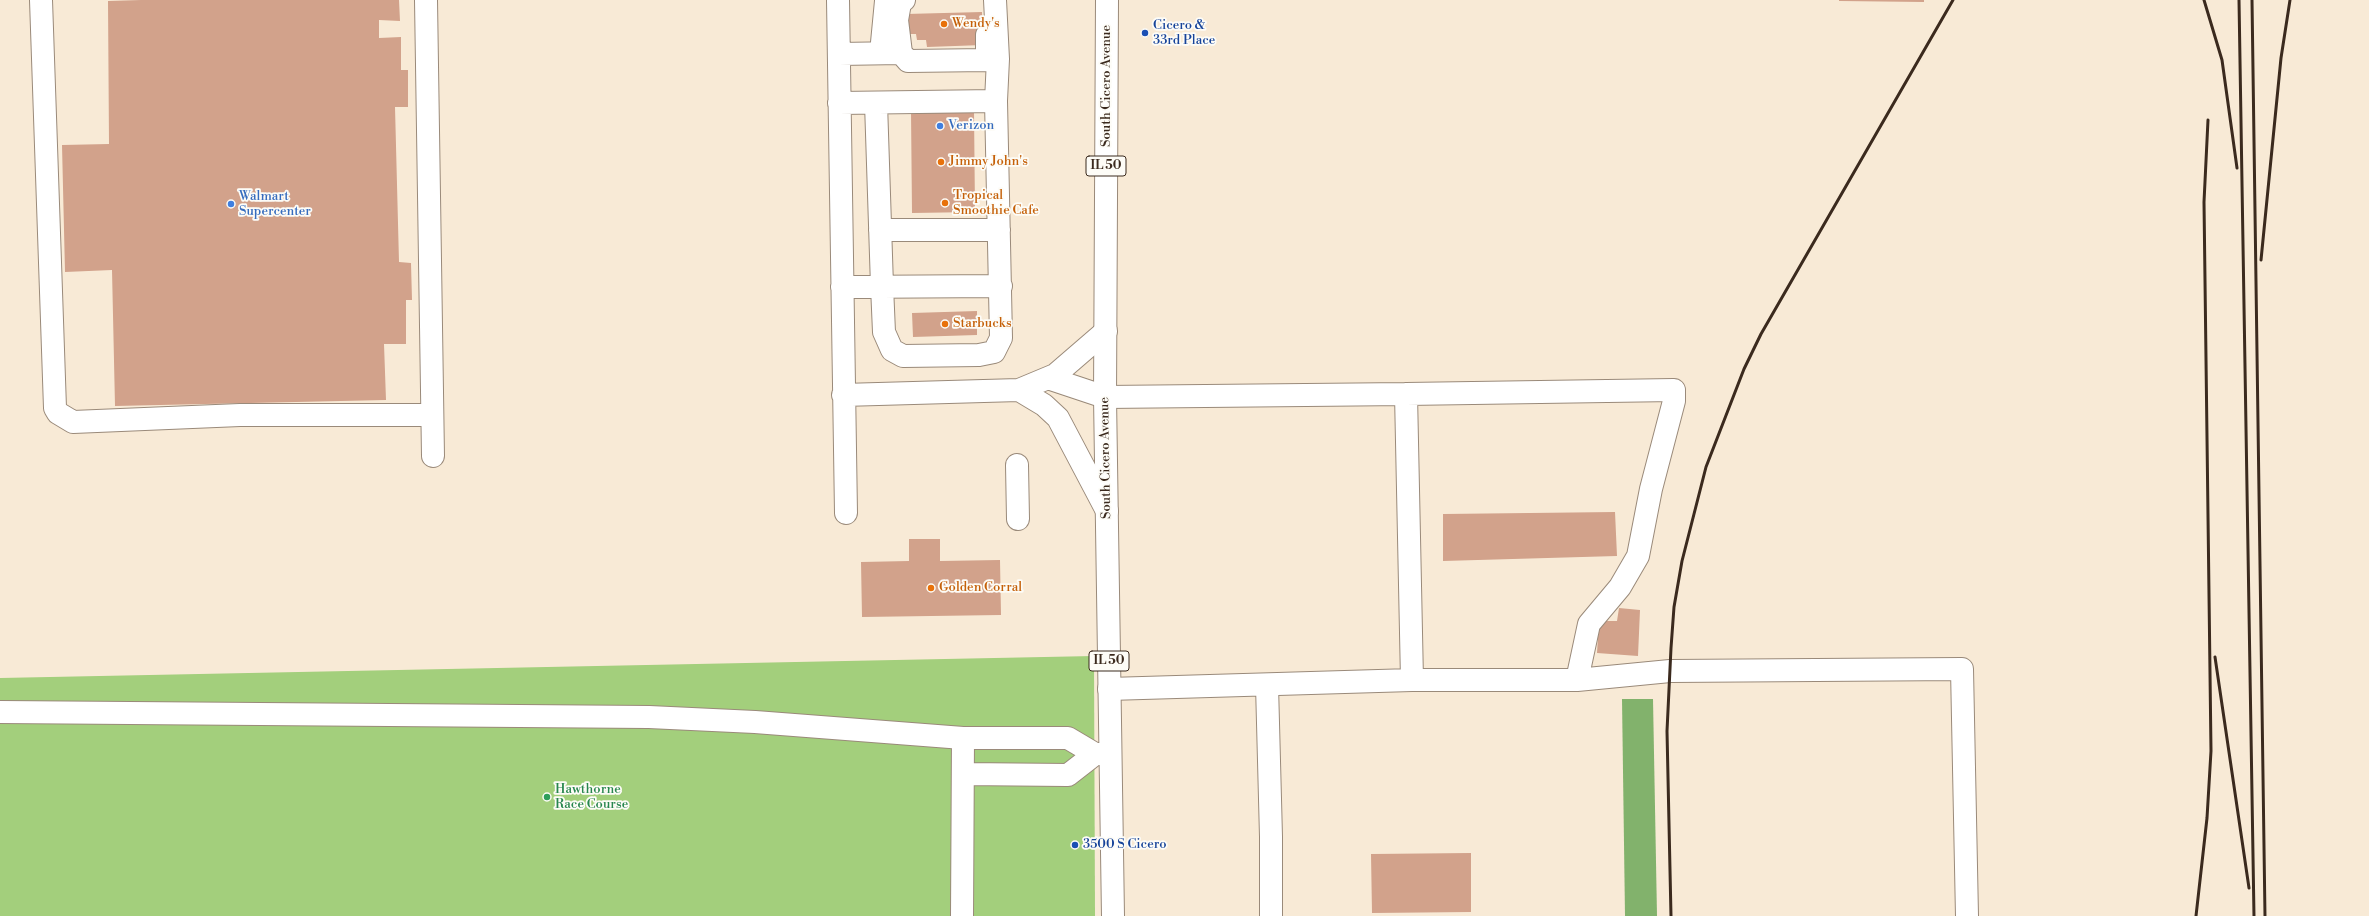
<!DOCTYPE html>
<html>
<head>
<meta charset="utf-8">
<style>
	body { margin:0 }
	canvas { display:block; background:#f8ead6 }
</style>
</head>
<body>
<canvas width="2369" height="916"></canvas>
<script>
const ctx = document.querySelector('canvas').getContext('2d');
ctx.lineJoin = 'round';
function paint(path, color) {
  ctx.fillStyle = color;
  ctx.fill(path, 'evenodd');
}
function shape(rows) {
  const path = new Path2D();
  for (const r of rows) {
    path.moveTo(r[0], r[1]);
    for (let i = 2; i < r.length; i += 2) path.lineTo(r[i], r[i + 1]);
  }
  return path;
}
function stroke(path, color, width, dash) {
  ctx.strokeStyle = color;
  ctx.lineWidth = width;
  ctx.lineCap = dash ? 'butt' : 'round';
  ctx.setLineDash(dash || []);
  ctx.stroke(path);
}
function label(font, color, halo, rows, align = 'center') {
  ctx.font = font + ' "Libre Bodoni",serif';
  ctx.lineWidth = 3.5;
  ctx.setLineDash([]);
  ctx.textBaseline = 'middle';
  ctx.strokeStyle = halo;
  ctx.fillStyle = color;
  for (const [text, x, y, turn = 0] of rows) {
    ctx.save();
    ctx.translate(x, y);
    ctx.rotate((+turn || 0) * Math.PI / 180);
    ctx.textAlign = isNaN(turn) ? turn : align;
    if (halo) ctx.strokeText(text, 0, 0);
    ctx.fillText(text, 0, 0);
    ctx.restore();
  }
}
paint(shape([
	[1094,656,1095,916,0,916,0,678]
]), '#a3cf7c');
paint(shape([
	[1622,699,1653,699,1657,916,1625,916]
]), '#82b26c');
paint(shape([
	[141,0,399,0,400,21,379,20,379,38,401,37,401,70,408,70,408,107,395,107,399,262,411,263,412,300,406,300,406,344,384,344,386,400,115,406,112,270,65,272,62,145,109,144,108,1],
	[1839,0,1924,0,1924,2,1839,1],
	[982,12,983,45,927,47,926,40,917,40,916,34,906,34,906,14],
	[974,110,975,212,912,213,911,111],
	[977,311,977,335,913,337,912,313],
	[1615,512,1617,556,1443,561,1443,514],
	[909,539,940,539,940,561,1000,560,1001,615,862,617,861,562,909,561],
	[1619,608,1640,610,1638,656,1597,653,1599,621,1617,621],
	[1471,853,1471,912,1372,913,1371,854]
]), '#d2a28b');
const minor = shape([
	[41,0,55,408,58,413,73,422,240,415,432,415],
	[426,0,433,456],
	[838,0,846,513],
	[904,0,900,3,897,20,901,53,908,61,987,60,987,35],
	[881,53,886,1],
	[839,54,901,53],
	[839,103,996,101],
	[876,103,882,286,884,332,892,350,903,356,979,355,994,352,1001,338,996,101,998,59,995,0],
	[880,230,999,230],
	[842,287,1001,286],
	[1048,378,1105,397,1406,394],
	[1019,390,1044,405,1058,418,1107,511],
	[843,395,1019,390,1055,375,1106,331],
	[1017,465,1018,519],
	[1412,680,1406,394,1674,390,1674,401,1651,489,1638,556,1620,587,1589,624,1577,680],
	[1267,685,1271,837,1271,916],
	[1109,689,1412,680,1577,680,1670,671,1962,669,1967,916],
	[0,712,649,717,755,722,963,738,1068,738,1095,754,1110,754],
	[963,774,1068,775,1095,754],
	[962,916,963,738]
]);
const major = shape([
	[1107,0,1105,397,1113,916]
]);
stroke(minor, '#9a8a7a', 24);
stroke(major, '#9a8a7a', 24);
stroke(minor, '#fff', 22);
stroke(major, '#fff', 22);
stroke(shape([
	[2204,0,2222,60,2237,168],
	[2239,0,2254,916],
	[2252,0,2265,916],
	[2261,260,2281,58,2290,0],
	[2215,657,2249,888],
	[1671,916,1667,731,1671,648,1674,607,1682,561,1706,467,1744,369,1761,334,1953,0],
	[2196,916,2207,818,2211,751,2204,202,2208,120]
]), '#3b2a1e', 3);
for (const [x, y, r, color] of [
	[944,24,4,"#e8710a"],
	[1145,33,4,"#1a4fb4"],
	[940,126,4,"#3f7fe0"],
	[941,162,4,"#e8710a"],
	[945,203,4,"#e8710a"],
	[231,204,4,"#3f7fe0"],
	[945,324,4,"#e8710a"],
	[931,588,4,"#e8710a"],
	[547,797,4,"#2e9e5b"],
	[1075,845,4,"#1a4fb4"]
]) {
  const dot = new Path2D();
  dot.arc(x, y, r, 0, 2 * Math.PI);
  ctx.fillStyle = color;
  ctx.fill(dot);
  stroke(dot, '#fdfcf7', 1.5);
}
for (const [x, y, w] of [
	[1106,166,40],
	[1109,661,40]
]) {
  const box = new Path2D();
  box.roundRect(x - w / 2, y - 10, w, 20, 3);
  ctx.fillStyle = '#fdfcf7';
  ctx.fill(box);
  stroke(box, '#3b2a1e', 1);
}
label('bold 12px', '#3b2a1e', null, [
	["IL 50",1106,166],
	["IL 50",1109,661]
]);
label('13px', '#c56008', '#fdfcf7', [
	["Wendy's",952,24],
	["Jimmy John's",949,162],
	["Tropical",953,196],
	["Smoothie Cafe",953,211],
	["Starbucks",953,324],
	["Golden Corral",939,588]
], 'left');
label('13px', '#164399', '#fdfcf7', [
	["Cicero &",1153,26],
	["33rd Place",1153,41],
	["3500 S Cicero",1083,845]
], 'left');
label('13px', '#3b2a1e', '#fdfcf7', [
	["South Cicero Avenue",1107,86,-90],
	["South Cicero Avenue",1106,458,-91]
]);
label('13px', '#366cbe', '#fdfcf7', [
	["Verizon",948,126],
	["Walmart",239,197],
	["Supercenter",239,212]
], 'left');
label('13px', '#27864d', '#fdfcf7', [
	["Hawthorne",555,790],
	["Race Course",555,805]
], 'left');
</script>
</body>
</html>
